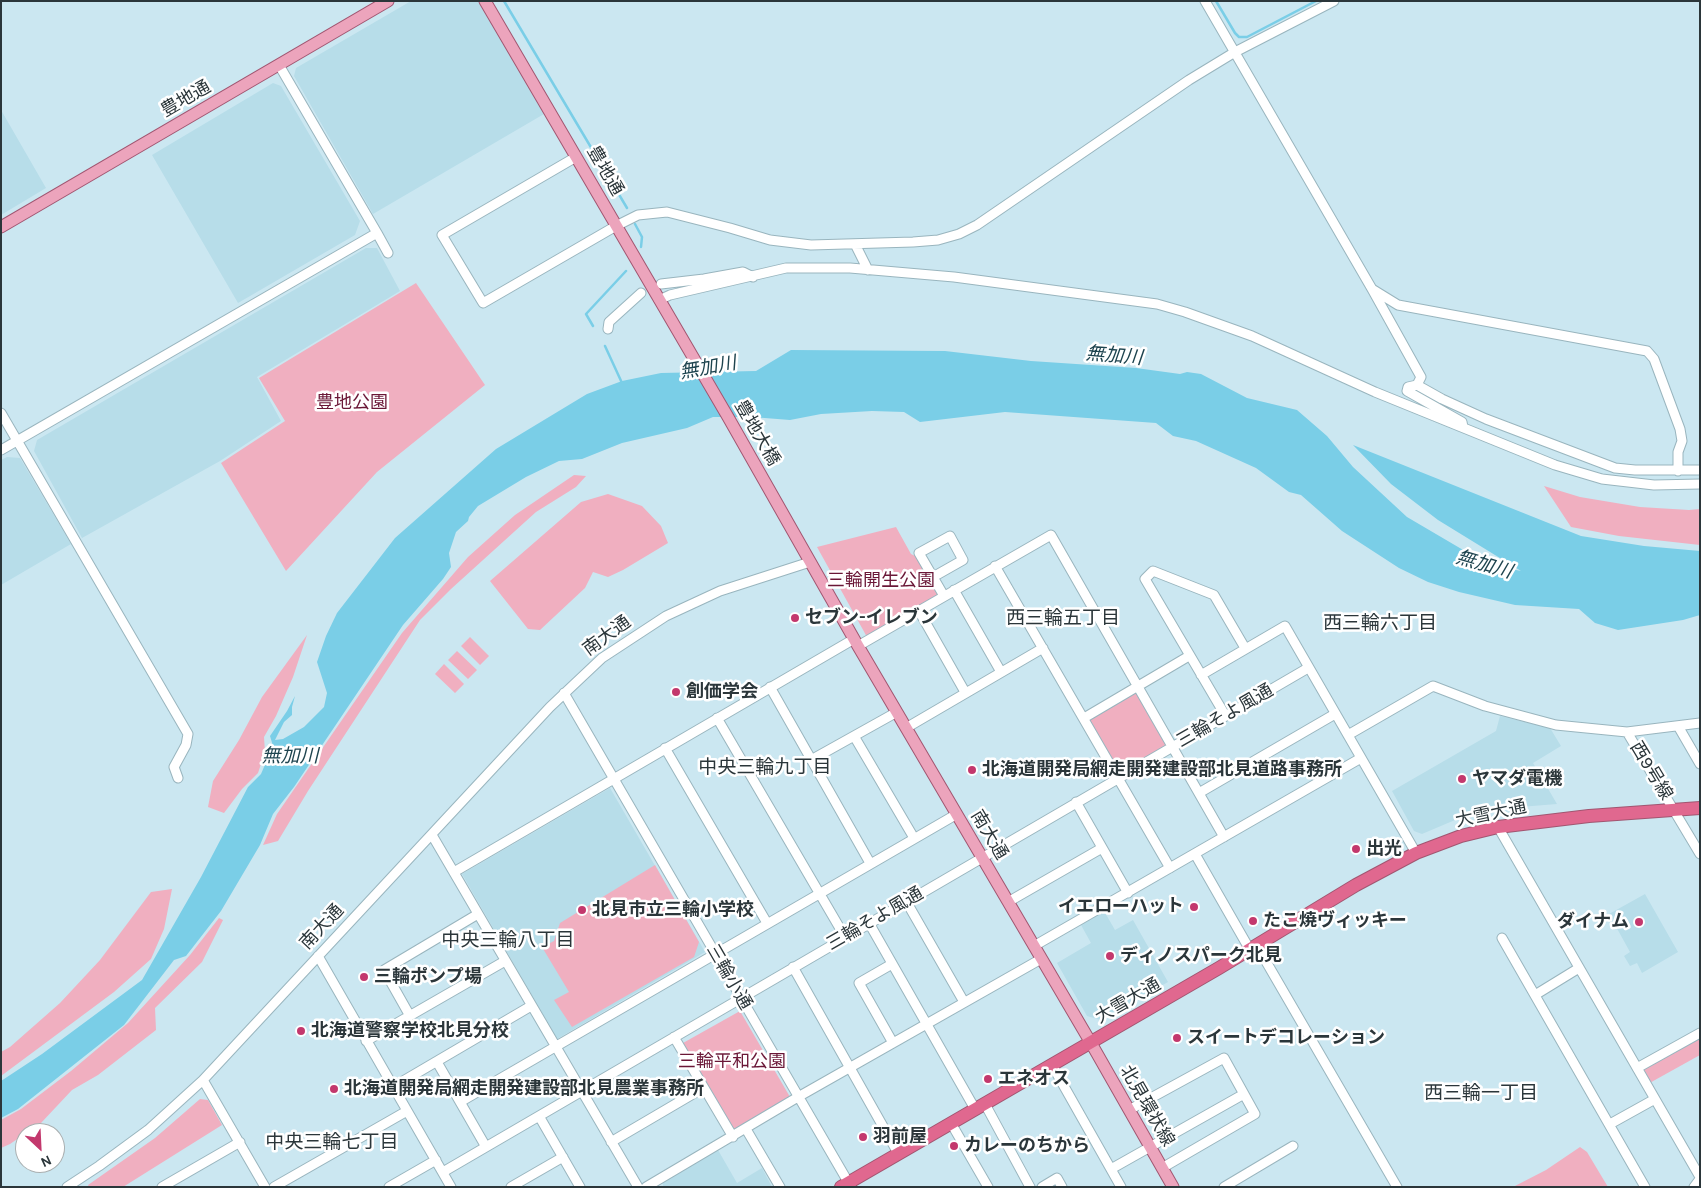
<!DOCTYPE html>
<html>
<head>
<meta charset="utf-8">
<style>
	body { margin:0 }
	#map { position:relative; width:1701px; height:1188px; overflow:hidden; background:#cbe7f1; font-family:Karla,sans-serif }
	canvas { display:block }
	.frame { position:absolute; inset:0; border:2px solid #2b363a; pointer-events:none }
	.north { position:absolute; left:15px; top:1123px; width:50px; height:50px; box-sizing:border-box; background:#fff; border:1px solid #aaafb0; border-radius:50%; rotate:155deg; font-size:14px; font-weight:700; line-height:20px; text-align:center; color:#2b363a }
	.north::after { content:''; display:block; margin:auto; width:18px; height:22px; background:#c3386d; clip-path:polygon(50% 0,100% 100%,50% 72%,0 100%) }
</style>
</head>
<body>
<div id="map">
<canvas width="1701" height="1188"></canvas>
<div class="frame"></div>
<div class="north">N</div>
</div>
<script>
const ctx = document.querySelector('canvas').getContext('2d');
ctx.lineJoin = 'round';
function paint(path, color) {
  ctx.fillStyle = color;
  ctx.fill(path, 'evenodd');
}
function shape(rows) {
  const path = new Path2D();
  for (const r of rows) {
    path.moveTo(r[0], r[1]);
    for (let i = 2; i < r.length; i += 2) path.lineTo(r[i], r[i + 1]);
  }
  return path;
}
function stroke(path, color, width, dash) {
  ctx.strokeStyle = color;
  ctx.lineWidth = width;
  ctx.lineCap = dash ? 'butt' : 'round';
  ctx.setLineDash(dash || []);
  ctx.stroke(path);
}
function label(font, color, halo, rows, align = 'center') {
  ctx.font = font + ' Karla,"Noto Sans JP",sans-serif';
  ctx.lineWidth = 5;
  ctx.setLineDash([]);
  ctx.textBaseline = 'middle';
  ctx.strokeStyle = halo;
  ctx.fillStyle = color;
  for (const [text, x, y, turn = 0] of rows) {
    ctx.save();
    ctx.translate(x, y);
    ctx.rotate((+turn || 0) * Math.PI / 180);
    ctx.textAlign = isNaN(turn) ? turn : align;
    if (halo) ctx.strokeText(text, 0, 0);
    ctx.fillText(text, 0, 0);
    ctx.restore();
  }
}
paint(shape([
	[411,1,478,1,544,114,373,214,294,76,296,68],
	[273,83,281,86,360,221,355,235,238,303,152,155],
	[1,110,46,188,1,215],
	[366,248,377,248,400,291,257,377,281,421,220,461,82,538,34,451,37,440],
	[7,457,20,458,71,544,1,585,1,460],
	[1500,716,1550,728,1561,746,1533,763,1557,804,1507,808,1487,812,1455,820,1422,834,1414,831,1392,791,1496,731],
	[610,788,705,952,557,1039,462,874],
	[1645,894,1678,952,1642,973,1637,963,1630,966,1624,956,1630,952,1609,914],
	[1104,911,1115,930,1133,920,1168,982,1101,1020,1087,1016,1057,963,1091,943,1081,925],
	[718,1150,737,1183,762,1168,772,1187,664,1187,662,1183]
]), '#b7dde9');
paint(shape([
	[416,283,485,385,377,472,286,571,221,463,285,421,259,378],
	[574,475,586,476,576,487,536,512,451,589,420,620,308,791,278,841,263,845,277,814,402,633,468,557,515,515],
	[1544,486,1580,497,1640,507,1689,510,1700,509,1700,545,1619,536,1571,527],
	[608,494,642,506,661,526,668,543,623,570,608,577,593,572,585,588,540,630,528,629,490,581,581,502],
	[896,527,911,554,917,557,939,594,867,637,817,547],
	[307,635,293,677,276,716,264,737,265,752,258,773,242,789,224,813,208,807,213,781,239,740,262,697],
	[470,637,489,656,480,665,461,646],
	[457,651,477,670,468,679,448,660],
	[444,664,464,684,455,693,435,674],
	[1136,691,1167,746,1119,773,1088,719],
	[655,865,699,942,694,957,572,1027,554,1000,569,992,542,947,554,941,560,923],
	[172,889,164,929,151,959,114,992,1,1076,1,1052,10,1047,60,1003,100,960,151,892],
	[219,918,223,920,202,962,155,1008,156,1030,98,1075,72,1090,41,1123,10,1144,1,1148,1,1120,21,1109,71,1071,128,1023,190,955],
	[740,1011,790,1097,734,1130,683,1043],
	[1700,1035,1700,1055,1646,1085,1637,1068],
	[200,1099,208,1100,222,1125,123,1187,89,1187,88,1185,155,1138],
	[1580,1147,1587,1152,1608,1187,1513,1187,1546,1170]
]), '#f0afc0');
paint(shape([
	[791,350,945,351,1031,361,1136,368,1180,374,1187,372,1201,374,1247,398,1297,410,1327,436,1353,467,1407,517,1487,564,1521,571,1438,520,1391,484,1353,445,1581,536,1644,546,1700,551,1700,615,1683,620,1618,630,1595,623,1579,609,1515,605,1459,592,1428,582,1399,568,1342,531,1301,495,1289,492,1256,468,1196,441,1173,436,1156,423,1005,412,920,422,904,412,872,411,821,414,790,420,752,417,713,417,687,428,622,443,582,459,559,461,526,477,478,506,469,517,468,521,456,532,449,553,451,567,443,579,403,625,294,787,273,814,260,845,221,911,186,956,174,960,124,1025,18,1109,1,1118,1,1081,42,1054,142,980,201,877,248,787,261,774,273,746,270,736,287,711,295,696,292,707,292,715,284,722,275,740,283,739,304,727,324,707,327,693,317,662,326,636,337,613,395,538,496,449,587,394,622,381,661,373,756,371]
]), '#7acee7');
stroke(shape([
	[504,1,627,208],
	[1216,1,1235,33,1239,37,1247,37,1316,1],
	[635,224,642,237,641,247],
	[593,326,586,314,626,271],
	[605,346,622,383]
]), '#7acee7', 2.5);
const minor = shape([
	[1205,1,1372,289,1421,377,1417,385,1408,387,1407,391,1462,422,1463,427],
	[576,157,442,235,483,303,616,226,638,215,667,212,730,228,770,240,811,245,913,242,938,240,959,234,977,225,1189,80,1235,52,1334,1],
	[377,233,388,253],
	[855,244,868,270],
	[661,284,704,279,743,272,753,277],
	[1372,289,1398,305,1647,351,1654,359,1680,429,1682,441,1678,452,1678,471],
	[659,300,670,295,786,268,850,268,954,277,1157,304,1185,312,1252,336,1375,392,1555,465,1602,479,1654,485,1700,484],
	[608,329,609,322,641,293],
	[1417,385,1442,399,1486,419,1615,468,1635,470,1700,470],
	[1,413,188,734,186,745,174,767,178,778],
	[1,450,377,233,279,65],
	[995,566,1170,868],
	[933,577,963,560,950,536,919,553,944,596],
	[954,590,1001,672],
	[919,611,965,692],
	[858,646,1051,535,1224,837],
	[1201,675,1285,626,1416,853],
	[770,687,870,863],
	[564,693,851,1187],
	[1225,715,1145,579,1153,571,1214,595,1245,648],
	[717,718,845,937],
	[1084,718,1189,656],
	[1678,726,1700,764],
	[906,728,1043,648],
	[1627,732,1700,854],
	[1348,735,1433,686,1485,706,1556,725,1627,732,1700,723],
	[854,736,914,838],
	[665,748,767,923],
	[811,760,897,712],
	[1199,793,1335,714],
	[1076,802,1128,893],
	[1498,827,1700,1177],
	[432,835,638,1187],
	[1195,854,1250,950],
	[454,872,854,639],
	[906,901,964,1002],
	[1008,902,1102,848],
	[869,923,975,1109],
	[1502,938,1645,1187],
	[1034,946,1361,758],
	[1257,946,1397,1187],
	[318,956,451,1187],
	[892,964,859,983,893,1043],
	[793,967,898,1153],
	[1535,995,1579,968],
	[410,1016,384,970,478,914],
	[674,1037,733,1137],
	[366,1041,505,961],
	[437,1062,486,1147],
	[1052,1065,1121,1187],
	[1637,1068,1700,1033],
	[203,1080,265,1187],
	[393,1087,531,1006],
	[460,1102,957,814],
	[985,1104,1030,1187],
	[1129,1110,1224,1058,1255,1114,1162,1168],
	[539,1116,580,1187],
	[951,1123,988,1187],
	[1610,1124,1655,1099],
	[746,1129,780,1187],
	[611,1142,703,1088],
	[1111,1169,1244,1094],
	[443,1172,1308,668],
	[67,1187,99,1166,148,1130,203,1080,550,707,602,658,666,616,720,591,810,562],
	[162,1187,240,1142],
	[274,1187,407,1111],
	[389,1187,436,1160],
	[511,1187,563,1157],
	[646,1187,798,1097,1041,959],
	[1042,1187,1057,1178,1062,1187],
	[1224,1187,1293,1146],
	[1694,1187,1700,1179]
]);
const major = shape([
	[485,1,728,417,858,646,1091,1043,1173,1187],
	[1,227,388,1]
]);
const highway = shape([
	[841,1187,1219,968,1356,885,1416,853,1461,836,1498,827,1589,816,1700,808]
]);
stroke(minor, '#99b5be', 11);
stroke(major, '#a15671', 13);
stroke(highway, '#a15671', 14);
stroke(minor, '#fff', 9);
stroke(major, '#eca4bc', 11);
stroke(highway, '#e0688f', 12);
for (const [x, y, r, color] of [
	[795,618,5,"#c3386d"],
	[676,692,5,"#c3386d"],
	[972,770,5,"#c3386d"],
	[1462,779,5,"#c3386d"],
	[1356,849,5,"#c3386d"],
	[1194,907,5,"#c3386d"],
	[582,910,5,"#c3386d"],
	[1253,921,5,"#c3386d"],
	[1639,922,5,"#c3386d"],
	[1110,956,5,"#c3386d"],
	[364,977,5,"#c3386d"],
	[301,1031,5,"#c3386d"],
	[1177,1038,5,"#c3386d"],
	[988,1079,5,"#c3386d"],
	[334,1089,5,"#c3386d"],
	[863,1137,5,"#c3386d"],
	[954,1146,5,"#c3386d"]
]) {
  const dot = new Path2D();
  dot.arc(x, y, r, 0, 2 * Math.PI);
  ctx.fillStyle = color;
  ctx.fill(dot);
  stroke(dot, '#fff', 2);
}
label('18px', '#2b363a', '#fff', [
	["豊地通",186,99,-30],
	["豊地通",605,171,60],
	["豊地大橋",757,433,60],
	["南大通",607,636,-36],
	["三輪そよ風通",1225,716,-30],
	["西9号線",1651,771,59],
	["大雪大通",1491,814,-12],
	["南大通",989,835,59],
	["三輪そよ風通",875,919,-30],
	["南大通",322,927,-47],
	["三輪小通",729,977,60],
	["大雪大通",1128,1001,-30],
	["北見環状線",1147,1106,60]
]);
label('18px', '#6a1737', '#fff', [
	["豊地公園",352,403],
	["三輪開生公園",881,581],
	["三輪平和公園",732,1062]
]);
label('bold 18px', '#2b363a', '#fff', [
	["セブン-イレブン",805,618],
	["創価学会",686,692],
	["北海道開発局網走開発建設部北見道路事務所",982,770],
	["ヤマダ電機",1472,779],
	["出光",1366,849],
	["イエローハット",1184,907,"right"],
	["北見市立三輪小学校",592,910],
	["たこ焼ヴィッキー",1263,921],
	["ダイナム",1629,922,"right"],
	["ディノスパーク北見",1120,956],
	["三輪ポンプ場",374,977],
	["北海道警察学校北見分校",311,1031],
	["スイートデコレーション",1187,1038],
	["エネオス",998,1079],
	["北海道開発局網走開発建設部北見農業事務所",344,1089],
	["羽前屋",873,1137],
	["カレーのちから",964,1146]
], 'left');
label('italic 19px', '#1e444f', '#fff', [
	["無加川",1114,356,5],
	["無加川",708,368,-10],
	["無加川",1484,565,16],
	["無加川",290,757]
]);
label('19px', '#2b363a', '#fff', [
	["西三輪五丁目",1063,619],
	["西三輪六丁目",1380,624],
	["中央三輪九丁目",765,768],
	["中央三輪八丁目",508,941],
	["西三輪一丁目",1481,1094],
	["中央三輪七丁目",332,1143]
]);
</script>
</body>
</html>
